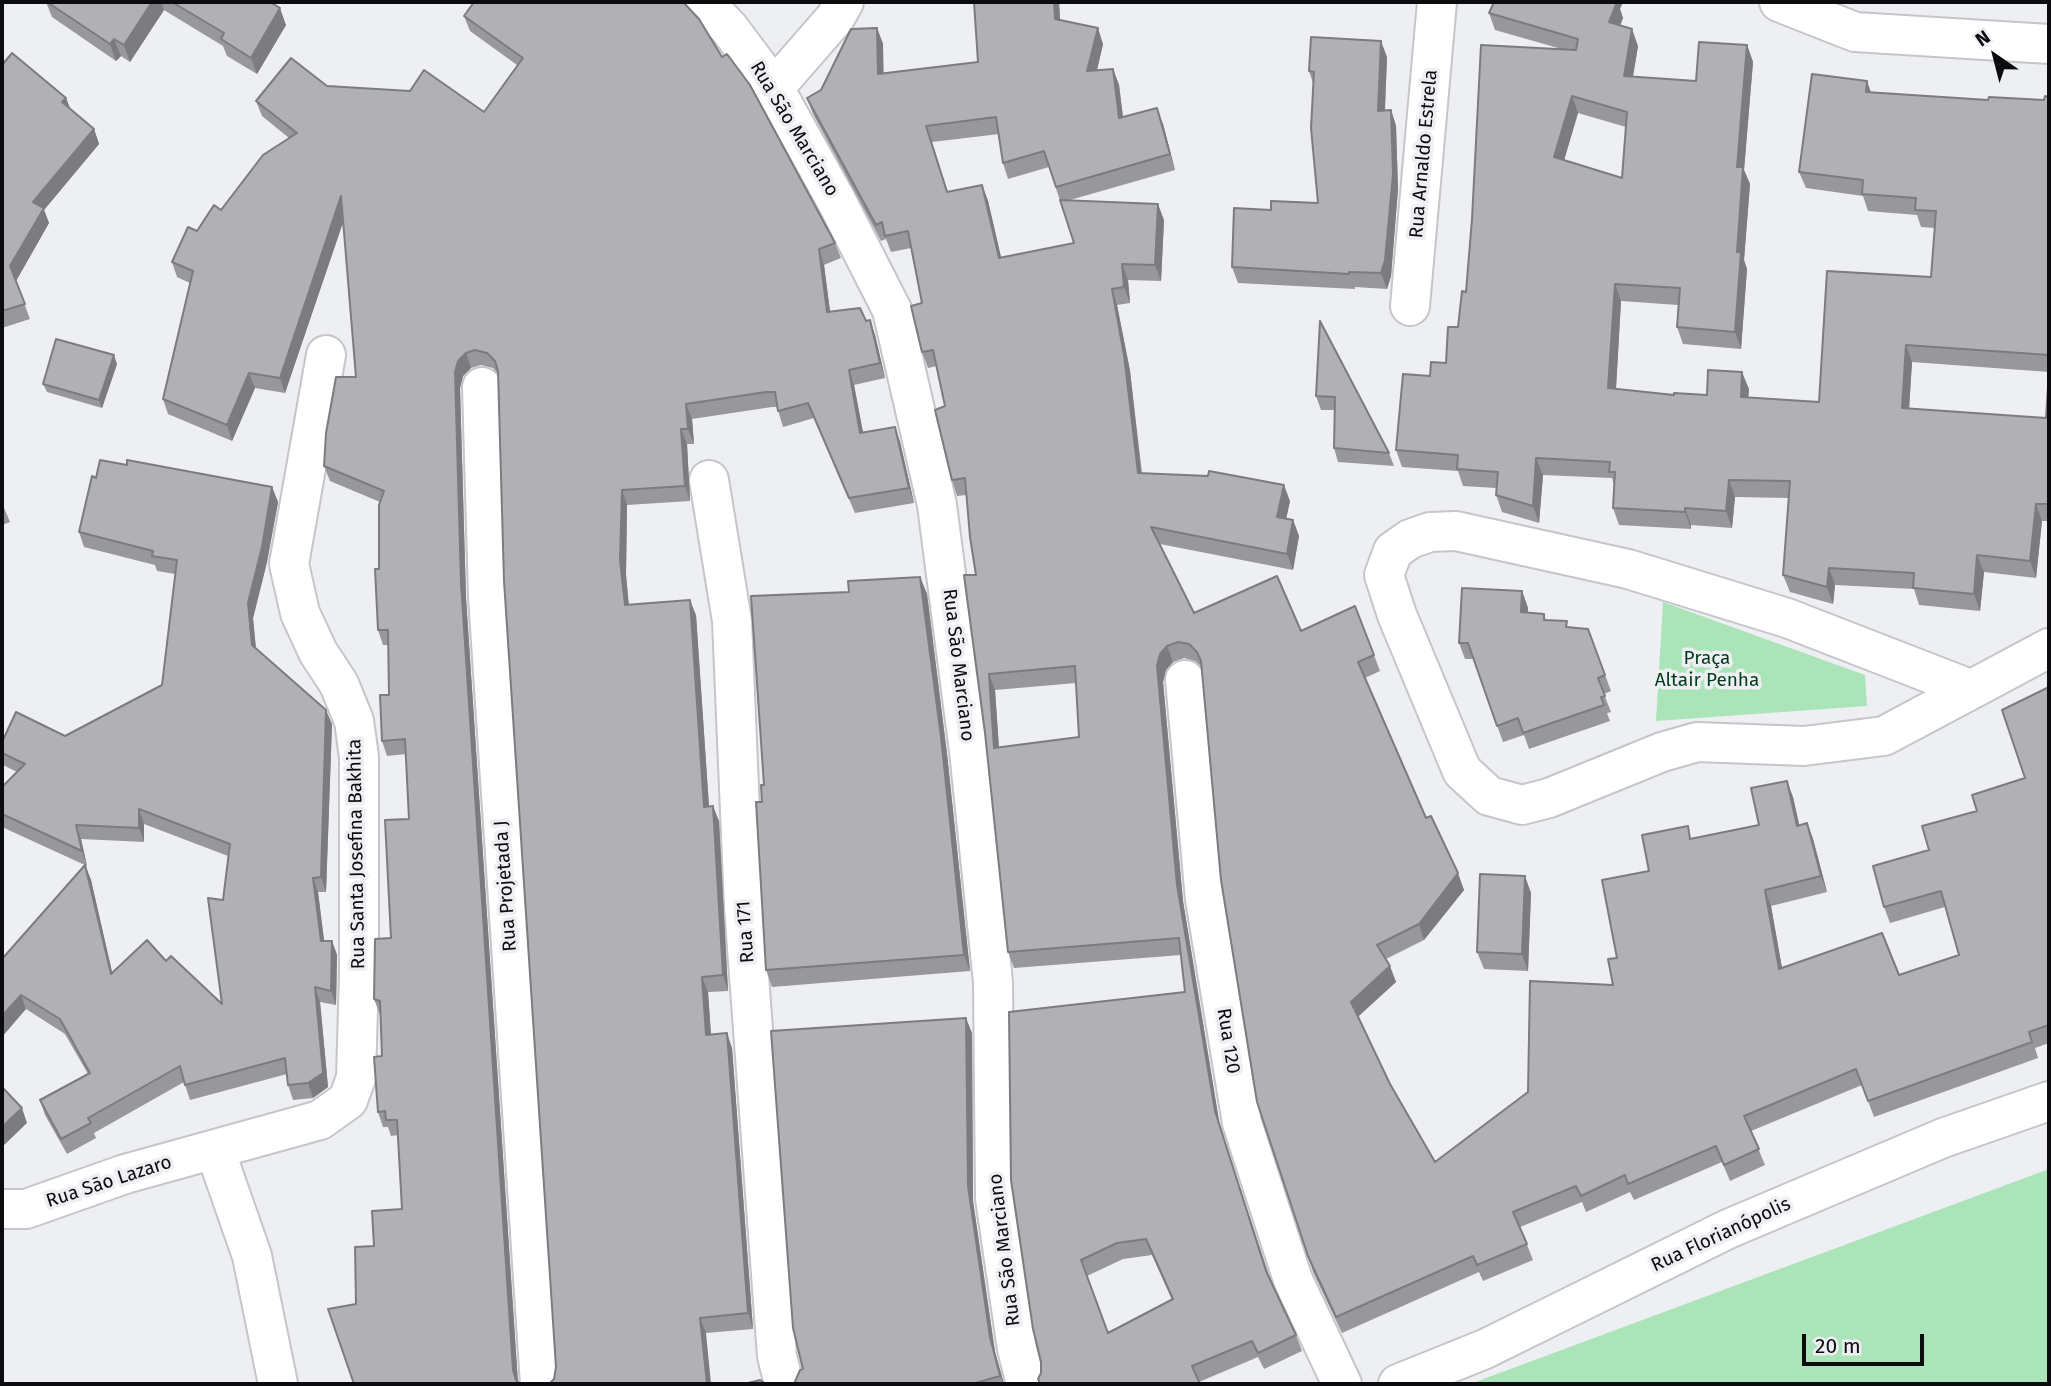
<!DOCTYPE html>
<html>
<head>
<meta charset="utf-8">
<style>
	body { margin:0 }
	#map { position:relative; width:2051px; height:1386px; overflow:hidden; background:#eeeff3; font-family:"Fira Sans",sans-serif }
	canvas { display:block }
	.frame { position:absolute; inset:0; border:4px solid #0c0c0e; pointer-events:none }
	.north { position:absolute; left:1960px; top:21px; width:70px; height:70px; -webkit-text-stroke:5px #eeeff3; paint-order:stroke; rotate:325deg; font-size:19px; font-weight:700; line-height:28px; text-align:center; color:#0c0c0e }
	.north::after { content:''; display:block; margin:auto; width:24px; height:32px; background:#0c0c0e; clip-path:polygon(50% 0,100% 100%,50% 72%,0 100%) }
	.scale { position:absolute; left:1802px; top:1334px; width:122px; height:32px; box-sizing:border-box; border:4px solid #0c0c0e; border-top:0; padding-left:9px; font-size:21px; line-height:24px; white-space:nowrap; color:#0c0c0e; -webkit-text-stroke:5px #eeeff3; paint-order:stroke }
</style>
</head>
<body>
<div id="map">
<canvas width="2051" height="1386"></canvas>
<div class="frame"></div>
<div class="north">N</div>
<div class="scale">20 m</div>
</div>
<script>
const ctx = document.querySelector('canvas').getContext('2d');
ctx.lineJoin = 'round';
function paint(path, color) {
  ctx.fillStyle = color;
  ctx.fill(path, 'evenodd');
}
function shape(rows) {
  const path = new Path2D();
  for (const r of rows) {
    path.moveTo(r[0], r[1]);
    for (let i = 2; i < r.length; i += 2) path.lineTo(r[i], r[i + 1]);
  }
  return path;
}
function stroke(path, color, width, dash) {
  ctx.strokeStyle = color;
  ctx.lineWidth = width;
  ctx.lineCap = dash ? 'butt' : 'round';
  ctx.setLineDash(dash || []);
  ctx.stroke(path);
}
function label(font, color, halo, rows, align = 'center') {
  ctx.font = font + ' "Fira Sans",sans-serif';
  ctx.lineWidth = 7;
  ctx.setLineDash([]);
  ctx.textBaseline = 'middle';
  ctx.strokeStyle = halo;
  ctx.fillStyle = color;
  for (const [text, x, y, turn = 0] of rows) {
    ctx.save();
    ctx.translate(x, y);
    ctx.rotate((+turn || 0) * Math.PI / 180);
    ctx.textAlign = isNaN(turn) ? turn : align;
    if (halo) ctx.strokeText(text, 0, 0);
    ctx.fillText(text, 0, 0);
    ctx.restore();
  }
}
paint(shape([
	[1663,602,1865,675,1867,706,1656,721],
	[2049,1169,2049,1384,1470,1384]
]), '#ace4ba');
const minor = shape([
	[704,2,729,28,774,88,837,202,892,310,937,505,969,751,993,982,995,1198,1017,1349,1026,1384],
	[1779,2,1855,32,2049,44],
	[774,88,835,18,844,2],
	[1410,306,1437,2],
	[482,387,488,597,540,1384],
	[709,480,732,621,744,907,777,1356,784,1384],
	[1185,680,1205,899,1242,1123,1293,1280,1342,1384],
	[1970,689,1787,618,1628,569,1456,531,1430,532,1410,539,1393,551,1384,575,1397,615,1462,771,1489,796,1522,805,1549,798,1662,752,1697,742,1804,746,1884,736,2049,648],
	[215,1150,252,1256,278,1384],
	[2,1209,26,1209,125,1174,320,1120,348,1100,356,1078,359,973,359,757,354,721,339,684,318,652,300,613,289,564,326,355]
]);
const tertiary = shape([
	[1398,1384,1485,1349,1728,1229,1943,1138,2049,1101]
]);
stroke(minor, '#c5c5ca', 42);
stroke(tertiary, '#c5c5ca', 42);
stroke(minor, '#fff', 38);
stroke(tertiary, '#fff', 38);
paint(shape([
	[46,2,270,2,286,25,257,74,227,56,223,46,164,10,130,62,121,56,116,61,52,17],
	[1059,2,1060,20,1103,44,1097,70,1113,69,1119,85,1123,117,1163,124,1175,170,1070,200,1164,220,1161,281,1128,280,1130,303,1117,305,1130,371,1142,473,1290,501,1286,519,1293,520,1299,536,1293,570,1160,544,1194,613,1301,631,1374,655,1380,671,1365,678,1426,818,1464,890,1424,940,1386,959,1396,982,1358,1017,1390,1084,1435,1162,1528,1092,1613,985,1617,958,1649,871,1692,839,1759,825,1793,797,1799,825,1807,823,1813,839,1827,892,1771,906,1782,968,1899,975,1959,955,1945,907,1890,923,1884,907,1929,850,1977,811,2025,778,2049,687,2049,1043,2035,1048,2038,1058,1874,1117,1862,1085,1751,1131,1765,1165,1730,1181,1722,1162,1634,1200,1630,1192,1586,1212,1582,1202,1520,1227,1533,1260,1483,1281,1479,1272,1342,1333,1313,1272,1308,1256,1201,666,1195,661,1184,658,1173,662,1166,670,1163,682,1183,901,1220,1127,1269,1275,1296,1335,1302,1351,1264,1369,1258,1357,1199,1382,1041,1373,1041,1362,1185,992,1181,955,1014,968,1008,952,976,575,966,495,957,496,952,480,945,406,937,366,928,368,922,352,922,303,911,248,891,252,886,239,881,241,813,114,807,98,821,90,877,28,883,44,883,74,978,62],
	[999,134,1003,163,1008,179,1049,167,1074,243,1001,258,988,201,982,185,948,192,932,142],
	[1076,683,1079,737,999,747,995,690],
	[1152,1255,1172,1300,1108,1333,1087,1276,1123,1259],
	[1620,9,1623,18,1620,25,1638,46,1633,77,1696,81,1747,45,1753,62,1744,170,1750,184,1744,260,1747,269,1741,349,1683,344,1677,327,1678,305,1621,301,1616,389,1674,395,1707,395,1749,389,1748,397,1819,402,1931,277,1935,228,1921,227,1917,215,1868,211,1863,196,1806,188,1799,172,1871,93,1988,100,2044,100,2049,97,2049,521,2042,521,2036,578,1984,572,1980,611,1919,605,1914,589,1835,585,1833,604,1790,592,1783,575,1789,498,1735,497,1732,528,1691,525,1691,529,1619,525,1613,508,1614,485,1612,478,1543,475,1539,523,1502,512,1496,495,1496,488,1463,486,1458,471,1402,467,1396,450,1430,376,1446,363,1458,327,1466,292,1472,219,1565,50,1495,30,1489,13],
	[1578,113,1626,127,1622,178,1564,160],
	[1912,362,2049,372,2046,418,1909,409],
	[464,16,835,243,841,258,824,265,830,311,866,321,870,320,875,335,885,378,854,385,863,433,895,427,900,442,914,503,855,513,814,418,783,427,777,407,772,407,692,419,694,444,687,444,690,501,627,505,626,575,629,605,696,615,709,806,719,821,728,991,708,992,711,1034,732,1048,753,1329,706,1333,554,1379,556,1367,498,374,493,368,481,365,471,368,463,376,460,388,466,598,518,1382,356,1304,374,1246,402,1209,398,1135,391,1136,388,1127,383,1127,378,1112,382,1056,380,1015,374,999,391,938,409,819,406,754,387,756,382,741,389,695,388,645,383,645,378,630,380,502,330,481,324,466,356,377,343,221,285,393,255,388,232,441,168,414,163,399,190,283,177,277,172,262,197,231,221,210,289,138,262,116,256,101,327,86,484,112,517,65,470,31],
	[1387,57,1385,111,1391,110,1396,126,1398,189,1391,276,1387,289,1355,287,1355,289,1238,283,1232,267,1271,210,1318,203,1313,83,1309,71],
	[2,65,66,98,70,109,94,129,99,144,44,210,49,223,16,281,30,319,2,328],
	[1320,321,1389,453,1394,466,1338,462,1334,448,1335,410,1321,410,1316,396],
	[117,364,102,408,47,392,43,384],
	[96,478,272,487,278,502,267,562,253,618,256,649,332,724,326,892,318,892,324,941,332,941,337,955,336,1005,320,1002,328,1087,313,1098,293,1100,288,1085,287,1074,190,1100,184,1082,94,1133,96,1138,67,1154,45,1115,40,1100,88,1074,65,1034,26,1009,2,959,85,865,91,880,112,973,166,961,222,1004,223,900,228,856,144,824,144,842,81,839,87,866,2,827,2,787,17,772,3,765,2,762,2,742,65,736,162,685,175,574,157,571,155,565,84,547,79,532],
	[2,503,10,522,2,525],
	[920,577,927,594,947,754,970,971,772,987,766,970,762,802,849,592],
	[1522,591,1528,608,1528,613,1544,614,1546,620,1569,628,1588,629,1611,691,1604,694,1611,712,1607,713,1610,721,1529,749,1524,735,1503,742,1473,659,1465,659,1459,643],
	[1531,893,1528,971,1484,969,1477,952],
	[972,1033,973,1201,995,1352,1004,1384,794,1384,803,1369]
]), '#98979c');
paint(shape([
	[152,2,161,2,164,10,130,62,124,45],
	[1054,2,1059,2,1061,35,1055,19],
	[1612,2,1623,2,1620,9,1623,18,1615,39,1609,22],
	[280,8,286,25,257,74,251,58],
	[877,28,883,44,884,90,878,74],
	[1098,28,1103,44,1093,87,1087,71],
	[1632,29,1638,46,1630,93,1624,76],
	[114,39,121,56,116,61,110,44],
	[1381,41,1387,57,1384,127,1378,111],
	[1747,45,1753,62,1744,170,1750,184,1744,260,1747,269,1741,349,1735,332,1737,252,1737,167],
	[1113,69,1119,85,1125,134,1119,118],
	[1867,81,1873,98,1866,92],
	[1572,96,1578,113,1560,174,1554,157],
	[66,98,72,113,62,102],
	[1157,108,1163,124,1175,170,1170,154],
	[1391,110,1396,126,1398,189,1391,276,1387,289,1381,273],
	[94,129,99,144,44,210,49,223,16,281,10,266,33,202],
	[982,185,988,201,1005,274,999,258],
	[341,196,347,211,285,393,280,378],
	[1158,204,1164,220,1161,281,1155,265],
	[819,249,824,265,832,327,827,312],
	[1122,264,1128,280,1130,303,1124,287],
	[1615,284,1621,301,1615,405,1608,388],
	[1112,289,1117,305,1130,371,1143,489,1138,473],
	[870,320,875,335,885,378,880,363],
	[1906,345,1912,362,1908,425,1902,408],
	[466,353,471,368,463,376,460,388,466,598,518,1384,513,1370,461,583,455,372,458,361],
	[114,355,117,364,102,408,99,400],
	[849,370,854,385,866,448,860,433],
	[1742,372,1749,389,1747,414,1741,397],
	[249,373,255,388,232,441,227,425],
	[686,404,692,419,694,444,688,429],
	[895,427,900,442,914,503,909,488],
	[681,429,687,444,690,501,685,486],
	[1536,458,1543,475,1539,523,1533,506],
	[1729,480,1735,497,1732,528,1726,511],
	[1284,485,1290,501,1283,533,1277,517],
	[272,487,278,502,267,562,253,618,257,660,252,645,248,603],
	[622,490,627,505,626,575,630,620,625,605,620,560],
	[2036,504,2042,521,2036,578,2030,561],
	[1685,508,1691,525,1691,529,1685,512],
	[1293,520,1299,536,1293,570,1287,554],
	[1977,555,1984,572,1980,611,1974,594],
	[1829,568,1835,585,1833,604,1827,587],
	[920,577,927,594,947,754,970,971,964,955],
	[1522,591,1528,608,1527,629,1521,612],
	[690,600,696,615,710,822,704,807],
	[1167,646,1173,662,1166,670,1163,682,1183,901,1220,1127,1272,1287,1215,1111,1177,885,1157,666,1160,654],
	[989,674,995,690,1000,764,994,748],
	[326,710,332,724,326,892,321,877],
	[1787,781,1793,797,1803,842,1797,826],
	[713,806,719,821,728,991,723,975],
	[139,809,144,824,144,842,139,828],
	[1807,823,1813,839,1827,892,1821,876],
	[76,825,81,839,87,866,82,851],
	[85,865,91,880,116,989,111,974],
	[1458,873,1464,890,1424,940,1419,924],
	[1525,876,1531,893,1528,971,1522,954],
	[313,878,318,892,326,956,321,941],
	[1765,890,1771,906,1785,985,1779,969],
	[332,941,337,955,336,1005,331,991],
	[1390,966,1396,982,1356,1018,1351,1002],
	[702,977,708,992,712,1050,706,1035],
	[315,987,320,1002,328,1087,313,1098,308,1083],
	[21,995,26,1009,2,1037,2,1016],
	[966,1018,972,1033,973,1201,995,1352,1004,1384,1000,1376,990,1337,968,1186],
	[727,1033,732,1048,753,1329,748,1313],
	[22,1108,27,1123,2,1147,2,1127],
	[700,1318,706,1333,711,1384,707,1384]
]), '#7c7b7f');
const building = shape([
	[47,2,152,2,124,45,114,39,110,44,47,2],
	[172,2,270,2,280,8,251,58,221,39,224,33,172,2],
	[474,2,683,2,699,19,722,57,727,54,750,85,835,243,819,249,827,312,860,308,866,321,870,320,880,363,849,370,860,433,895,427,909,488,849,498,808,403,778,411,775,392,766,392,686,404,688,429,681,429,685,486,622,490,620,560,625,605,690,600,704,807,713,806,723,975,702,977,706,1035,727,1033,748,1313,700,1318,707,1384,549,1384,554,1379,556,1367,504,581,498,371,495,361,487,353,475,350,466,353,458,361,455,372,461,583,513,1370,516,1380,520,1384,354,1384,328,1309,356,1304,355,1247,374,1246,372,1211,402,1209,397,1120,386,1120,385,1111,378,1112,374,1057,382,1056,380,1001,374,999,375,939,391,938,385,820,409,819,405,739,382,741,380,695,389,695,388,630,378,630,375,569,379,569,379,505,384,491,324,466,326,433,336,377,356,377,341,196,280,378,249,373,227,425,163,399,193,271,172,262,188,227,197,231,214,205,221,210,263,155,297,133,256,101,291,58,327,86,410,91,424,70,484,112,523,58,464,16,474,2],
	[974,2,1054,2,1055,19,1098,28,1087,71,1113,69,1119,118,1157,108,1170,154,1056,187,1044,151,1003,163,996,117,926,126,947,192,982,185,999,258,1074,243,1060,200,1158,204,1155,265,1122,264,1124,287,1112,289,1124,355,1138,473,1208,476,1209,471,1284,485,1277,517,1293,520,1287,554,1151,527,1194,613,1277,576,1301,631,1355,606,1374,655,1358,662,1426,818,1431,816,1458,873,1419,924,1377,945,1390,966,1351,1002,1390,1084,1435,1162,1528,1092,1530,981,1613,985,1608,959,1617,958,1602,880,1649,871,1642,835,1688,826,1690,839,1759,825,1751,788,1787,781,1797,826,1807,823,1821,876,1765,890,1779,969,1882,933,1899,975,1959,955,1941,891,1884,907,1873,866,1929,850,1922,826,1977,811,1972,795,2025,778,2002,710,2049,687,2049,1025,2029,1032,2032,1042,1868,1101,1856,1069,1744,1116,1759,1149,1724,1165,1716,1146,1628,1184,1625,1175,1581,1196,1576,1186,1513,1212,1527,1244,1477,1265,1473,1256,1336,1317,1308,1256,1257,1102,1221,880,1201,661,1197,652,1189,644,1178,642,1167,646,1160,654,1157,666,1177,885,1215,1111,1266,1271,1296,1335,1258,1353,1252,1341,1192,1366,1200,1384,1040,1384,1038,1379,1041,1373,1041,1362,1033,1329,1011,1180,1009,1012,1185,992,1179,938,1008,952,985,733,964,575,976,575,970,537,965,478,952,480,935,410,945,406,933,350,922,352,911,306,922,303,908,231,885,236,882,222,876,225,807,98,821,90,851,29,877,28,878,74,978,62,974,2],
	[1075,666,1079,737,994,748,989,674,1075,666],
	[1146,1239,1173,1299,1108,1333,1081,1260,1117,1243,1146,1239],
	[1494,2,1617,2,1609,22,1632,29,1624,76,1696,81,1699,42,1747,45,1737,167,1743,167,1737,252,1741,252,1735,332,1677,327,1680,288,1615,284,1608,388,1674,395,1674,393,1707,395,1708,370,1742,372,1741,397,1819,402,1827,271,1931,277,1936,211,1915,210,1916,198,1862,194,1863,180,1799,172,1812,74,1867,81,1866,92,1988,100,1989,97,2044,100,2045,96,2049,97,2049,355,1906,345,1902,408,2046,418,2049,371,2049,504,2036,504,2030,561,1977,555,1974,594,1913,588,1914,573,1829,568,1827,587,1783,575,1790,481,1729,480,1726,511,1685,508,1685,512,1613,508,1615,472,1609,472,1610,462,1536,458,1533,506,1496,495,1498,472,1457,469,1458,455,1396,450,1403,374,1430,376,1431,362,1446,363,1448,327,1458,327,1462,291,1466,292,1472,219,1481,45,1576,50,1578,39,1489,13,1494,2],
	[1572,96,1627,112,1622,178,1554,157,1572,96],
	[1311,37,1381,41,1378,111,1391,110,1393,174,1385,260,1381,273,1349,272,1349,274,1232,267,1234,208,1271,210,1271,201,1318,203,1311,128,1314,72,1309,71,1311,37],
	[12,53,66,98,62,102,94,129,33,202,44,208,10,266,25,304,2,311,2,65,12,53],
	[1320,321,1389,453,1334,448,1335,397,1316,396,1320,321],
	[56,339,114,355,99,400,43,384,56,339],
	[100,460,127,465,127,460,272,487,262,547,248,603,252,645,326,710,321,877,313,878,321,941,332,941,331,991,315,987,323,1073,308,1083,288,1085,285,1058,185,1085,180,1066,88,1118,91,1123,61,1139,40,1100,90,1073,60,1019,21,995,2,1016,2,959,85,865,111,974,147,940,166,961,171,956,222,1004,208,898,223,900,230,844,139,809,139,828,76,825,82,851,2,814,2,787,25,764,2,753,2,742,16,712,65,736,162,685,177,560,152,556,153,551,79,532,92,476,96,478,100,460],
	[920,577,941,737,964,955,766,970,756,802,762,802,761,785,764,785,751,596,849,592,848,581,920,577],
	[1462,588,1522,591,1521,612,1544,614,1544,620,1567,621,1566,627,1588,629,1605,675,1598,678,1605,696,1601,697,1604,705,1523,733,1518,718,1497,726,1468,643,1459,643,1462,588],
	[1480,874,1525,876,1522,954,1477,952,1480,874],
	[966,1018,968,1186,990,1337,1000,1376,972,1384,794,1384,800,1370,803,1369,793,1328,771,1031,966,1018],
	[2,1087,22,1108,2,1127,2,1087],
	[760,1380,766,1384,744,1384,760,1380]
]);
paint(building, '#b1b0b5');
stroke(building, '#7c7b7f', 2);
label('19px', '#0c0c0e', '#eeeff3', [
	["Rua São Marciano",794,129,59],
	["Rua Arnaldo Estrela",1424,154,-85],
	["Rua São Marciano",958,665,83],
	["Rua Santa Josefina Bakhita",357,854,-91],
	["Rua Projetada J",506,886,-94],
	["Rua 171",746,932,-94],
	["Rua 120",1228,1041,81],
	["Rua Sāo Lazaro",109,1182,-18],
	["Rua Florianópolis",1721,1235,-25],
	["Rua São Marciano",1005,1250,-97]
]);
label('19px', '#003c1a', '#eeeff3', [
	["Praça",1707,659],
	["Altair Penha",1707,681]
]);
</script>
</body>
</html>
